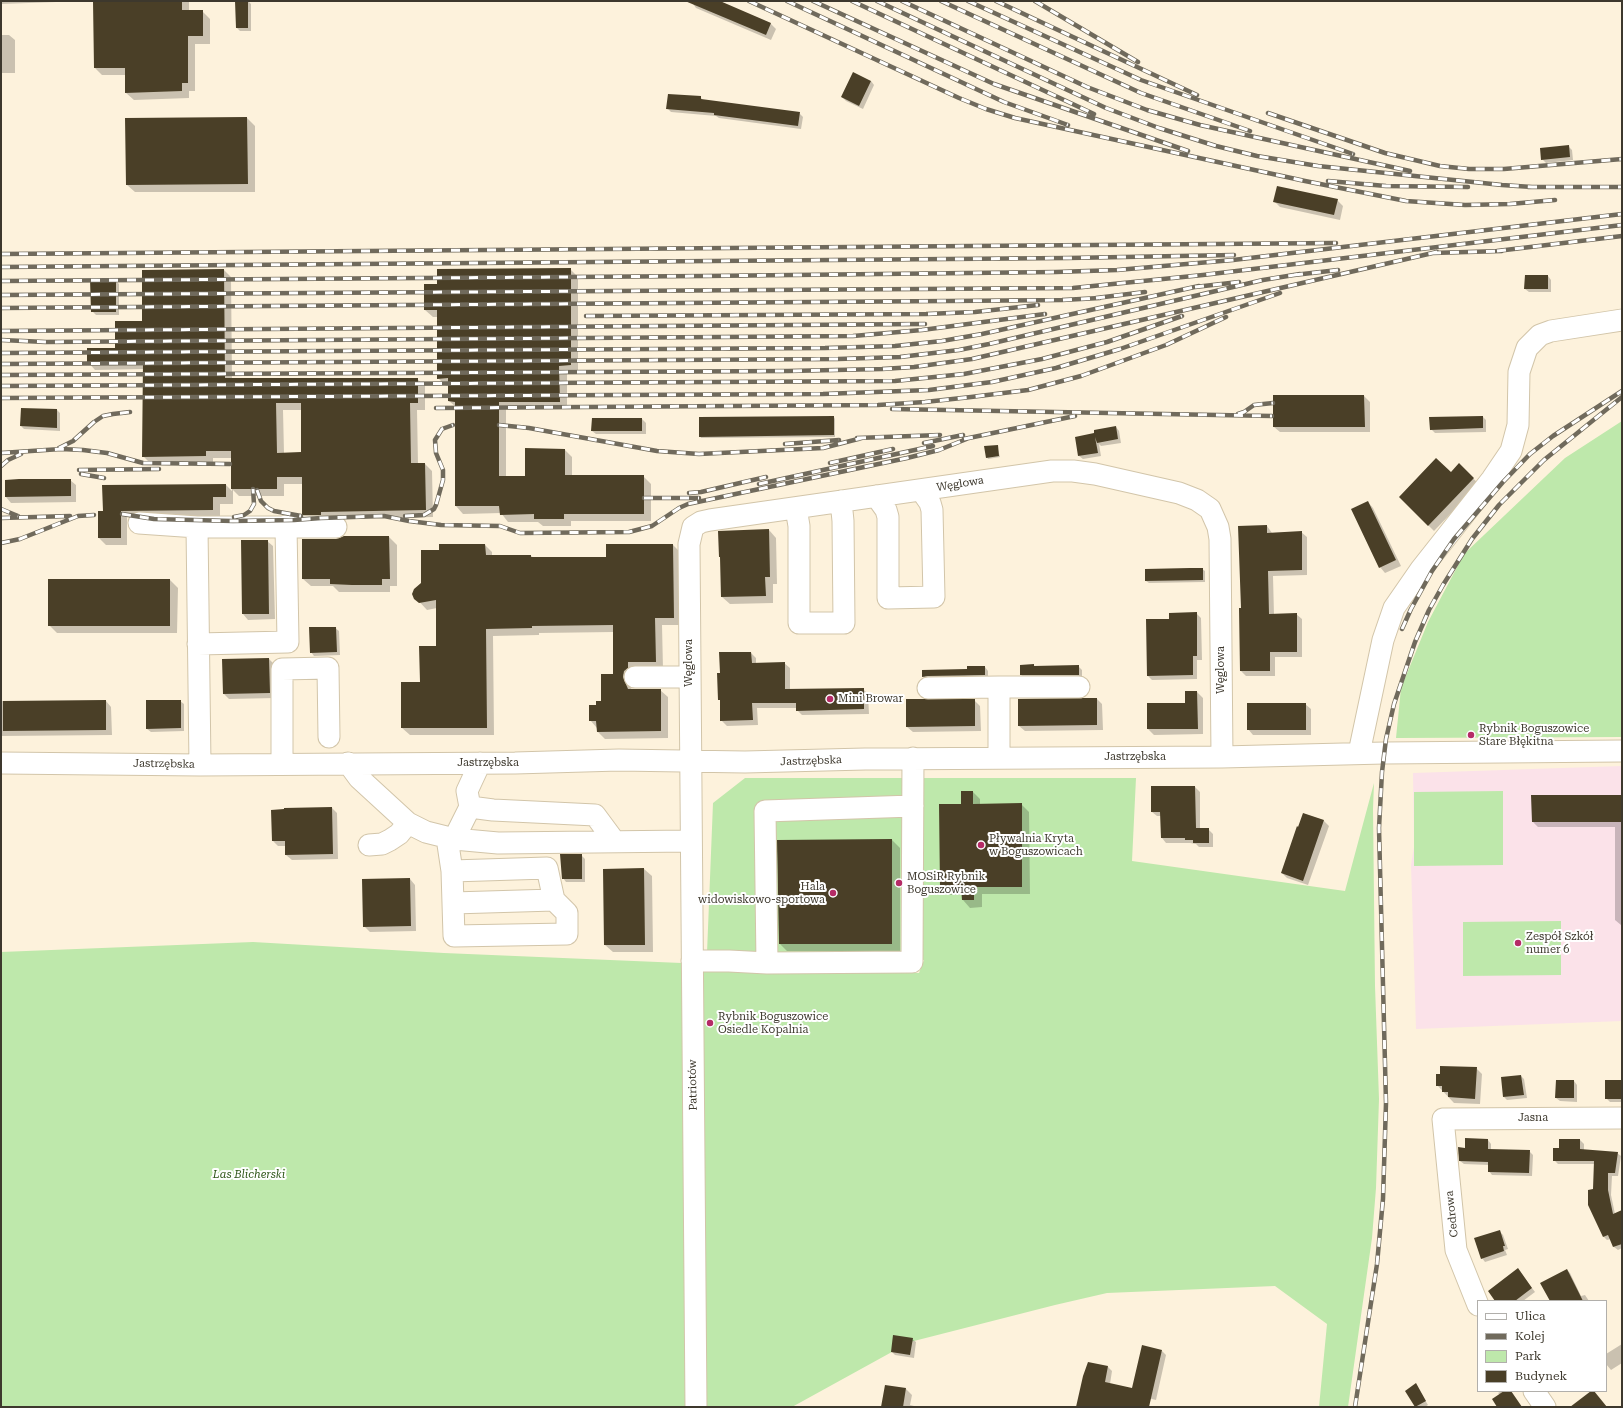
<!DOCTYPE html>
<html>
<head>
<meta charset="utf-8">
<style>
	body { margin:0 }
	#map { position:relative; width:1623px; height:1408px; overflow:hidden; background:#fdf2dc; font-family:"Roboto Serif",serif }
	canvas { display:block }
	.frame { position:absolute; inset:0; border:2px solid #3d382d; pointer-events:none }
	.legend { position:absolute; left:1477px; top:1300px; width:130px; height:92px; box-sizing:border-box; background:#fff; border:1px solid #b1afab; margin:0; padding:5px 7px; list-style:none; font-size:12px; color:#3d382d }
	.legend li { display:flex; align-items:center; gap:8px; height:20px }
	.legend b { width:20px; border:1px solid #b1afab }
</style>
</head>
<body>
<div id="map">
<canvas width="1623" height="1408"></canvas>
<div class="frame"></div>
<ul class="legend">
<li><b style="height:5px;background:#fff"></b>Ulica</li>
<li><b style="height:5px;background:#706a5c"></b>Kolej</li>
<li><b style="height:11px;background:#bee8ab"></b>Park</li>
<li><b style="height:11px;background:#4a3f27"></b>Budynek</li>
</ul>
</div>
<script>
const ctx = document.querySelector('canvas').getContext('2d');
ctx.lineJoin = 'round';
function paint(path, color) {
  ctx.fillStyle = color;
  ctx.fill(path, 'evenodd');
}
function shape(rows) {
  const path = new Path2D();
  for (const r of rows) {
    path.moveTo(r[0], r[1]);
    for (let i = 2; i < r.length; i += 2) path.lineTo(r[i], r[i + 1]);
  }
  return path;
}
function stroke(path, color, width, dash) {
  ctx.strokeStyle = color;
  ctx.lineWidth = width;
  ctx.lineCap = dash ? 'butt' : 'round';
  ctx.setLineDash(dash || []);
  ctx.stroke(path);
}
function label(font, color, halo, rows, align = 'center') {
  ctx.font = font + ' "Roboto Serif",serif';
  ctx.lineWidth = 4;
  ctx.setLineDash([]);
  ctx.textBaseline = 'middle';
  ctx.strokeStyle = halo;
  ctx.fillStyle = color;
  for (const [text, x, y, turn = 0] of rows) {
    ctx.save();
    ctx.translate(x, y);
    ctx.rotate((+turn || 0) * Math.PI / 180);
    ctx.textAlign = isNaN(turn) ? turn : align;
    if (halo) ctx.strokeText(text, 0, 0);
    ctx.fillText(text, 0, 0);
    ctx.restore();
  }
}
paint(shape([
	[1622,766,1622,1021,1416,1029,1411,865,1414,847,1413,773]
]), '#fbe2e9');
paint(shape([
	[1622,421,1622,737,1396,738,1401,688,1428,622,1464,554,1565,458],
	[745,778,1136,778,1132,861,1345,891,1374,783,1373,809,1375,986,1379,1099,1376,1188,1372,1238,1348,1407,1319,1407,1327,1324,1275,1286,1107,1293,1055,1305,910,1342,792,1407,1,1407,1,952,253,942,444,953,919,973,924,960,707,953,713,803],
	[1503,791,1503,865,1414,866,1414,792],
	[1561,921,1561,975,1463,976,1463,922]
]), '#bee8ab');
paint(shape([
	[1,1,84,1,1,4],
	[94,1,189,1,189,11,202,11,210,19,210,44,195,44,195,91,189,91,189,98,134,100,126,93,126,75,102,75,95,68],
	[236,1,248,1,251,4,251,31,240,31,237,28],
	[691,1,718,1,770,23,776,29,771,40,696,8],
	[1,35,9,35,15,40,15,73,1,73],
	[871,81,874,85,863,109,846,101,842,97],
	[700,97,704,101,799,113,803,117,801,129,719,118,716,116,671,112,667,108],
	[247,118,255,126,255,192,135,192,127,185,126,119],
	[1568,146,1572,150,1573,160,1546,163,1542,159],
	[1337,200,1343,206,1340,220,1280,207,1274,201],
	[570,269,578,277,578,372,567,373,567,409,506,409,506,477,526,477,565,450,572,457,572,476,643,476,651,484,651,521,571,521,571,526,543,526,538,522,508,522,501,513,463,514,456,506,456,407,449,401,449,386,446,386,438,378,438,317,433,317,425,310,438,285],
	[224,270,231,277,232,379,417,379,425,386,425,410,417,410,418,464,425,464,432,471,433,517,328,519,310,522,303,515,303,484,284,484,284,496,239,496,233,490,233,504,220,504,220,517,127,517,127,545,106,545,99,538,104,512,226,485,232,491,232,458,213,458,213,463,151,464,143,456,144,369,95,370,88,362,116,349,143,322],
	[283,410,302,410,302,453,284,453],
	[1548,276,1551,280,1551,292,1529,292,1525,289],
	[115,280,119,284,119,315,96,315,92,311],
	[1274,396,1364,396,1370,402,1370,432,1280,432,1274,427],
	[57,410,60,413,60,431,24,429,21,426],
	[834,417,835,419,835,437,701,438,700,436],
	[1483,417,1486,420,1486,432,1435,433,1431,429],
	[642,419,646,423,646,434,596,434,592,431],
	[1116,427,1119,431,1121,443,1101,446,1099,444,1101,456,1083,459,1079,456,1096,434],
	[997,446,1000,457,988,459,987,457],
	[1459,465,1479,484,1434,531,1400,497,1451,474],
	[70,480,76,485,76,502,11,503,6,497,6,481],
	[1368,502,1373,508,1401,566,1385,573,1380,567],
	[1267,526,1272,533,1301,532,1307,537,1307,575,1273,576,1274,615,1296,614,1302,619,1302,657,1275,657,1275,676,1246,676,1241,671,1242,609],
	[769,530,776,538,777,584,773,584,773,603,730,604,722,597,721,558],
	[389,537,397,545,397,586,390,586,390,592,339,592,333,586,311,586,303,579,336,540],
	[267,541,273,546,275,619,248,620,243,614],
	[485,545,492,552,492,556,531,556,534,558,607,558,673,545,680,552,680,625,662,625,663,669,630,685,632,690,660,690,668,697,668,738,605,739,598,732,597,728,590,720,597,706,602,702,614,675,614,632,539,633,539,635,493,636,494,735,410,735,402,728,437,647,437,608,427,610,414,596,440,551],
	[1202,569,1205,571,1205,582,1149,583,1146,581],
	[170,580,178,588,177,633,57,633,49,625],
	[1196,613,1201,618,1202,660,1197,660,1197,679,1152,680,1148,676,1170,620],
	[335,628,339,631,340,655,314,656,311,652],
	[751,653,756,658,756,664,784,663,790,668,790,690,863,689,868,694,869,714,802,715,797,710,797,708,757,708,758,725,727,726,721,720,721,701,719,699],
	[269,659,274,664,275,698,229,699,224,694],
	[1034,665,1035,667,1078,666,1082,670,1082,678,1025,678,1021,675],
	[985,667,988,671,988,678,927,681,923,677,923,671,968,670],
	[1197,692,1203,698,1203,734,1154,735,1148,729,1186,704],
	[1097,699,1102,704,1103,730,1025,731,1019,726],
	[974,700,980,706,981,731,913,732,907,727],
	[1,701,106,701,111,707,112,735,1,736],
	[180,701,184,704,184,731,151,732,147,729],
	[1305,704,1311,709,1311,735,1253,735,1248,729],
	[1195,787,1200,792,1200,829,1208,829,1213,834,1213,847,1199,847,1196,844,1190,843,1166,843,1162,838,1161,816,1157,816,1152,812],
	[973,792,980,799,980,805,1021,804,1029,812,1030,894,982,894,982,907,970,908,963,900,963,895,949,895,941,887],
	[1622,796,1622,925,1621,925,1615,920,1615,827,1538,827,1533,822],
	[332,808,337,813,338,859,292,860,286,855,286,846,278,846,273,841],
	[1304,814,1324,821,1329,826,1308,885,1287,878,1282,873],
	[892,840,900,848,900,951,787,951,780,944],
	[581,855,585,859,585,882,566,882,563,878],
	[644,869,652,876,653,952,613,952,605,945],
	[410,879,415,885,416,931,370,932,364,926],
	[1476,1068,1482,1074,1480,1104,1454,1103,1437,1085],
	[1521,1076,1524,1079,1527,1098,1507,1100,1504,1097],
	[1574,1081,1577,1085,1577,1102,1560,1101,1556,1098],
	[1622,1081,1622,1102,1610,1102,1606,1098],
	[1488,1140,1491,1144,1491,1150,1529,1151,1533,1155,1532,1176,1492,1175,1489,1171,1489,1165,1464,1164,1460,1161,1466,1149],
	[1560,1140,1580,1140,1584,1144,1584,1151,1617,1153,1621,1156,1618,1176,1612,1176,1611,1195,1615,1214,1622,1211,1622,1248,1618,1250,1614,1247,1611,1239,1607,1240,1604,1237,1589,1205,1594,1190,1595,1164,1558,1164,1554,1160,1560,1150],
	[1499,1231,1503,1235,1508,1249,1505,1250,1507,1255,1485,1262,1482,1258],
	[1567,1270,1570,1273,1581,1296,1585,1295,1589,1301,1551,1301],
	[1521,1273,1535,1292,1523,1301,1496,1301],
	[912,1339,916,1342,914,1358,895,1355,892,1352],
	[1622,1344,1622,1363,1611,1370,1606,1364,1606,1354],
	[1162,1351,1166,1355,1156,1400,1148,1398,1146,1407,1077,1407,1089,1363,1108,1367,1112,1371,1110,1384,1132,1390],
	[1416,1385,1428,1405,1425,1407,1416,1407,1406,1391],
	[886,1386,906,1389,912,1395,910,1405,918,1407,882,1407],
	[1502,1391,1511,1391,1522,1407,1498,1407,1500,1395,1498,1393]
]), '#0003');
paint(shape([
	[93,1,182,1,182,10,203,10,203,36,188,36,188,83,182,83,182,91,125,93,125,68,94,68],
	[235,1,248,1,248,28,236,28],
	[685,1,720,1,771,23,766,35],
	[853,72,871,81,859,106,841,97],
	[668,94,701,96,701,99,800,112,798,126,714,115,714,113,666,109],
	[247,117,248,184,126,185,125,118],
	[1569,145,1570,157,1541,160,1540,148],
	[1277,186,1338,199,1334,215,1273,202],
	[571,268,571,365,559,366,560,402,499,402,499,476,525,476,525,448,565,449,565,475,644,475,644,514,564,514,564,519,534,519,534,514,500,515,499,506,455,506,455,402,448,401,448,378,437,379,437,310,424,310,424,284,437,284,437,269],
	[224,269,225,378,418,378,418,403,410,403,411,463,425,463,426,510,321,512,321,515,302,515,302,477,277,477,277,489,231,489,231,451,206,451,206,456,142,457,143,362,87,363,87,348,115,348,115,321,142,321,142,270],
	[276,403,301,403,301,452,277,453],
	[1525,275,1548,275,1548,289,1524,289],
	[90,279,116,279,116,312,91,312],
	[1273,395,1364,395,1365,427,1273,427],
	[21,408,57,409,57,428,20,426],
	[834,416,834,435,699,437,699,417],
	[1483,416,1483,428,1430,430,1429,417],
	[592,418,642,418,642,431,591,431],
	[1116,426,1118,439,1097,443,1095,437,1098,453,1078,456,1075,437,1094,433,1094,430],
	[998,445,999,456,986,458,984,446],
	[1436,458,1451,472,1459,463,1474,478,1428,526,1399,497],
	[19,479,71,479,71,496,5,497,5,480],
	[226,484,226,497,213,497,213,510,121,511,121,538,98,538,98,511,103,511,102,485],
	[1368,501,1396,560,1379,568,1351,509],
	[1267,525,1267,533,1302,531,1302,570,1268,571,1269,614,1297,613,1297,652,1270,652,1270,671,1240,671,1239,608,1241,608,1238,526],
	[769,529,770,577,765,577,766,596,721,597,720,557,719,557,718,531],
	[344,536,389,536,390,579,382,579,382,585,352,585,330,584,330,579,302,579,302,539,336,539],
	[241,540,268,540,269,614,242,614],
	[439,544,485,544,486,555,531,555,531,557,606,557,606,544,673,544,674,618,655,618,656,662,628,662,628,668,624,671,623,677,628,689,661,689,661,731,597,732,596,721,589,721,589,705,596,705,596,701,601,701,601,674,613,674,613,625,532,626,532,628,486,629,487,728,401,728,401,682,420,682,419,646,436,646,436,600,419,603,414,599,412,594,414,589,421,583,421,550,439,550],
	[1190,568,1203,568,1203,580,1145,581,1145,569],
	[48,579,170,579,170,626,48,626],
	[1197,612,1197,656,1193,656,1193,675,1147,676,1146,619,1169,619,1169,613],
	[309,627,336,627,337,652,310,653],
	[719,652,751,652,752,663,785,662,785,689,864,688,864,709,796,711,796,703,752,703,753,720,720,721,720,700,718,700,717,673,720,673],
	[269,658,270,693,223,694,222,659],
	[1034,664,1034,666,1079,665,1079,675,1020,675,1020,665],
	[967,666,985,666,985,675,928,676,922,677,922,670,967,669],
	[1185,691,1197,691,1198,729,1147,729,1147,703,1185,703],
	[1084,698,1097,698,1097,725,1018,726,1018,699],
	[906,699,975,699,975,726,906,727],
	[106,700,106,730,3,731,3,701],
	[146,700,181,700,181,728,146,729],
	[1247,703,1306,703,1306,730,1247,730],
	[1151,786,1195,786,1196,828,1209,828,1209,843,1193,843,1193,840,1185,840,1185,838,1161,838,1160,812,1151,812],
	[961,791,973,791,973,804,1022,803,1022,887,974,887,974,900,962,900,961,887,940,888,939,804,961,804],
	[1531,795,1622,795,1622,822,1532,822],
	[332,807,333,854,285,855,285,841,272,841,271,810,284,809,284,808],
	[1303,813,1324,820,1303,881,1281,873,1297,826,1298,827],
	[892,839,892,944,779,944,777,840],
	[560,854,582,854,582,879,562,879],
	[644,868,645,945,604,945,603,869],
	[410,878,411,926,363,927,362,879],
	[1440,1066,1477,1067,1475,1099,1448,1097,1448,1092,1442,1092,1442,1086,1436,1086,1436,1074,1440,1074],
	[1521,1075,1524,1095,1503,1097,1501,1077],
	[1556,1080,1574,1080,1574,1098,1555,1098],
	[1605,1080,1622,1080,1622,1099,1605,1099],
	[1465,1138,1488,1139,1488,1149,1530,1150,1529,1173,1488,1172,1488,1162,1459,1161,1458,1147,1465,1148],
	[1559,1139,1580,1139,1580,1149,1618,1152,1615,1173,1608,1173,1608,1190,1613,1214,1622,1210,1622,1244,1613,1247,1608,1235,1603,1237,1588,1205,1588,1190,1593,1189,1594,1161,1553,1161,1553,1148,1559,1148],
	[1500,1230,1505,1246,1503,1246,1504,1251,1481,1259,1474,1238],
	[1518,1268,1532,1288,1515,1301,1495,1301,1488,1291],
	[1567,1269,1583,1301,1550,1301,1540,1283],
	[893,1335,913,1338,910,1355,891,1352],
	[1142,1345,1162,1350,1149,1407,1076,1407,1083,1376,1088,1362,1108,1366,1105,1382,1132,1388],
	[1416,1383,1426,1401,1415,1407,1405,1391],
	[885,1385,906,1388,903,1407,881,1407],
	[1504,1391,1511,1391,1522,1407,1497,1407,1492,1399],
	[1591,1391,1594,1391,1607,1407,1570,1407]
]), '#4a3f27');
const minor = shape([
	[876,496,886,510,888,517,888,598,934,597,932,510,930,503,921,490],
	[796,508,799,526,799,623,844,623,843,521,841,501],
	[139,523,197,527,336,527],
	[197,527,200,765],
	[198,644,288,642,286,526],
	[635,677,689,677],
	[928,688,999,687],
	[1359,753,1383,640,1394,608,1421,569,1492,479,1511,451,1518,425,1519,372,1527,348,1540,335,1551,331,1622,320],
	[999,758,999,687,1079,687],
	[1,763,200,765,515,763,619,760,745,762,865,759,1222,757,1384,753,1622,751],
	[282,763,282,669,328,668,329,737],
	[348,763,359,778,408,823,426,832,454,839,470,807,467,791,480,763],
	[470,807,493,810,595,815,615,842],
	[447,838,452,871,454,936,567,934,567,913,554,900,547,868,452,871],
	[454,839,498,843,691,841],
	[369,845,382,844,390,840,399,834,408,823],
	[453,903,554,900],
	[692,961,729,961,767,963,912,962,913,758],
	[767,963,765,811,913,806],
	[1478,1305,1456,1250,1443,1119,1622,1118],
	[1534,1391,1545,1407],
	[696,1407,689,544,693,527,701,522,710,520,1052,471,1073,471,1095,474,1179,493,1197,500,1210,509,1218,527,1220,539,1222,757]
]);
stroke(minor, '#d2c5a9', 23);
stroke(minor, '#fff', 21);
const rail = shape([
	[749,1,959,98,986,109,1015,118,1305,181,1406,201,1465,205,1510,204,1555,200],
	[787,1,1004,102,1068,125],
	[813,1,994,84,1188,151],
	[852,1,1094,114],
	[877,1,1106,108,1159,128,1216,146,1257,156,1318,166,1502,185,1532,187],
	[902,1,1087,87,1147,110,1200,125,1410,171],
	[941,1,1141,93,1250,131],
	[968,1,1141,80,1353,154],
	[996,1,1197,95],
	[1035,1,1138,62],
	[1268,113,1385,153,1440,166,1469,169,1504,169,1622,159],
	[1328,181,1386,186,1468,187],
	[1528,187,1622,187],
	[1497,251,1622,236],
	[1432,253,1502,251],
	[1,254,1336,243],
	[1,267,1068,258,1234,255],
	[1294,275,1338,270],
	[1,281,705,276,1056,272,1117,270,1233,260,1622,214],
	[1195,287,1239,282],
	[1,295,1073,288,1203,275,1622,225],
	[1096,298,1145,292],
	[1,308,949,301,1062,300,1100,298],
	[586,316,926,314,975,312,1038,305],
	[1,331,925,324],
	[1,340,46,342,853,336,922,330,1045,314],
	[1,353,825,348,895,346,942,341,982,334,1199,286],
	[1,364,838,359,900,357,959,350,989,344,1263,280,1300,274],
	[1,375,788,371,882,369,914,367,972,359,1437,252],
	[1,386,895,381,964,374,1042,359,1107,342,1182,316],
	[1,398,823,394,929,390,992,382,1056,368,1120,349,1280,293],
	[436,408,878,405,925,402,971,397,1028,390,1081,376,1166,345,1226,317],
	[892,409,1272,416],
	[1238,414,1244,412,1254,405,1273,403],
	[499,425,529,428,657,451,699,454,823,448,862,438],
	[857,438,940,435],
	[964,439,1075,416],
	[924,443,963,435],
	[785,444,839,440],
	[59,448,73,441,94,422,103,416,113,414,130,412],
	[1,453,61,449,83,450,107,453,143,463,230,464],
	[830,463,893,449],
	[1,466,8,460,21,454],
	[79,470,159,469],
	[81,474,104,478],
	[759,484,933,446],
	[257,490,261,501,268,508,274,511,301,516],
	[689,493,701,492,766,477],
	[644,498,699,498],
	[1,509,18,516],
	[122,514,154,519,233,521,294,520,321,518,384,516,409,521,441,525,500,526,520,533,629,532,652,526,679,508,688,504,907,458,939,450,969,438],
	[405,516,424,515,434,509,436,505,443,480,443,470,436,453,435,440,442,429,453,425],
	[234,517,244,515,250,511,254,504,253,489],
	[1,518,70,516],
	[1,543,20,539,78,516,94,515],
	[1402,629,1411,609,1432,571,1454,539,1503,482,1530,454,1553,436,1622,391],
	[1355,1407,1377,1264,1383,1199,1386,1103,1379,828,1382,772,1386,739,1394,704,1415,642,1429,610,1443,585,1472,539,1499,505,1544,460,1622,397]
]);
stroke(rail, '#706a5c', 4.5);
stroke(rail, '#fff', 3, [9]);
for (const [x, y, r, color] of [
	[830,699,4,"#b52b66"],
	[1471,735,4,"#b52b66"],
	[981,845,4,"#b52b66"],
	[899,883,4,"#b52b66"],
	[833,893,4,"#b52b66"],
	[1518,943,4,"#b52b66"],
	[710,1023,4,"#b52b66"]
]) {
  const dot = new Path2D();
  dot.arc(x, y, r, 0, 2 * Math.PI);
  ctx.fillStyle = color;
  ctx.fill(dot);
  stroke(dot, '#fff', 1.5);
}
label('11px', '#3d382d', '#fff', [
	["Węglowa",960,484,-9],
	["Węglowa",689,663,-90],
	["Węglowa",1221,670,-90],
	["Jastrzębska",1135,757],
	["Jastrzębska",811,761,-2],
	["Jastrzębska",488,763],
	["Jastrzębska",164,764,1],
	["Patriotów",693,1085,-91],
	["Jasna",1533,1118],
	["Cedrowa",1452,1214,-96]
]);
label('11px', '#3d382d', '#fff', [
	["Mini Browar",838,699],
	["Rybnik Boguszowice",1479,729],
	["Stare Błękitna",1479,742],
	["Pływalnia Kryta",989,839],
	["w Boguszowicach",989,852],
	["MOSiR Rybnik",907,877],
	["Boguszowice",907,890],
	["Hala",825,887,"right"],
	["widowiskowo-sportowa",825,900,"right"],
	["Zespół Szkół",1526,937],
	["numer 6",1526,950],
	["Rybnik Boguszowice",718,1017],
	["Osiedle Kopalnia",718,1030]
], 'left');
label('italic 11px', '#2e5618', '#fff', [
	["Las Blicherski",249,1175]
]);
</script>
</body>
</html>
